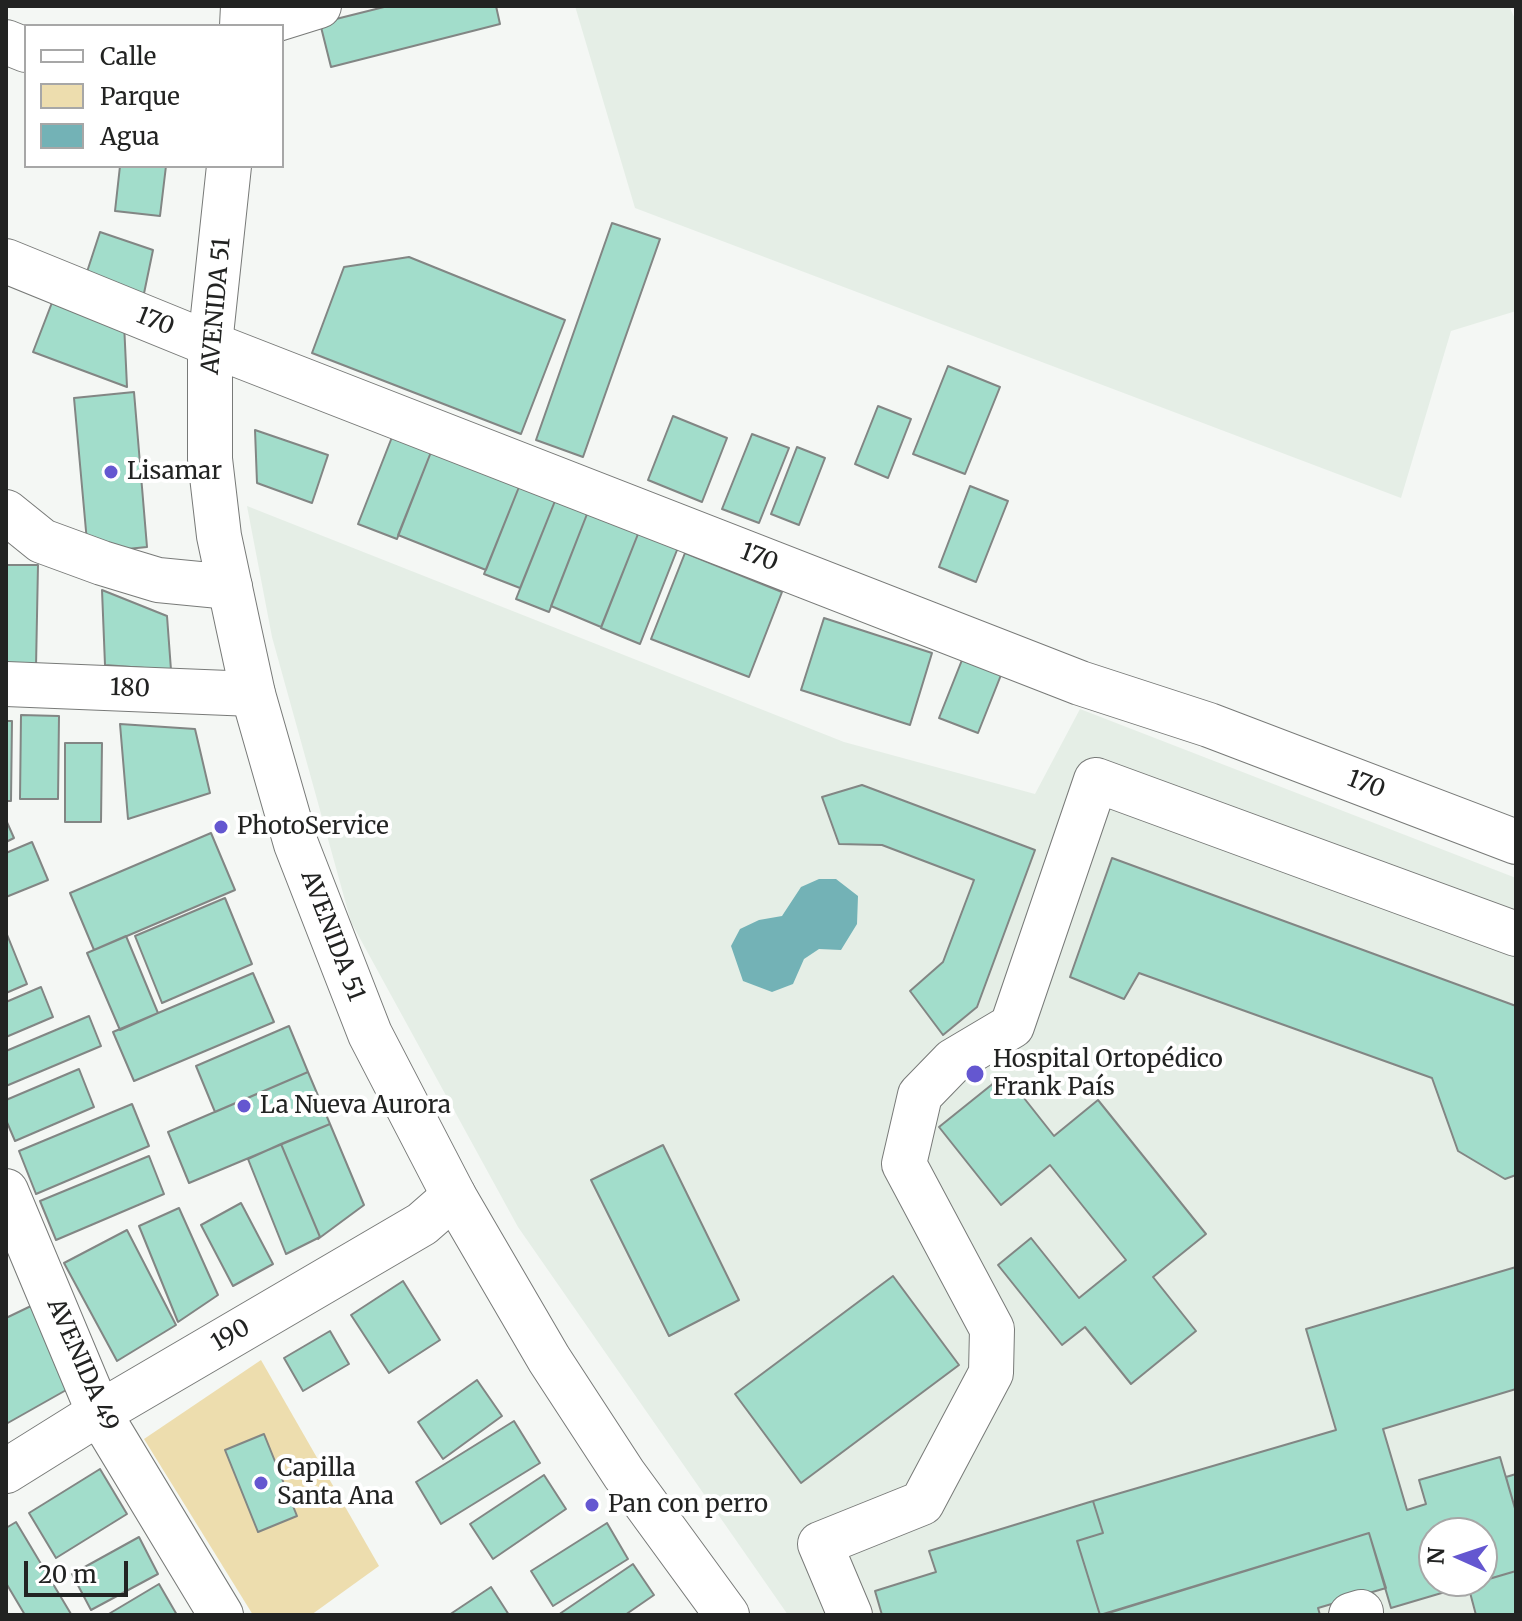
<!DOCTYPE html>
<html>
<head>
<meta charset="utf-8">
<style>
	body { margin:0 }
	#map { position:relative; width:1522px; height:1621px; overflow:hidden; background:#f4f7f4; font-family:Merriweather,serif }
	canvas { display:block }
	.frame { position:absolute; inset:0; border:8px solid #222322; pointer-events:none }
	.legend { position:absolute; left:24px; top:24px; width:260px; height:144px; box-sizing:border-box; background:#fff; border:2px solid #a7a7a7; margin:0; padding:10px 14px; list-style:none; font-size:24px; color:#222322 }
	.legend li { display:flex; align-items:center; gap:16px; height:40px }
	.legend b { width:40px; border:2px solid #a7a7a7 }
	.north { position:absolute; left:1418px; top:1517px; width:80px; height:80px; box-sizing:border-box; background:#fff; border:2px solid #a7a7a7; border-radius:50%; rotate:273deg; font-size:22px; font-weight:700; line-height:32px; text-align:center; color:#222322 }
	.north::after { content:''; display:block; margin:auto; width:28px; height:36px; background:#6457d0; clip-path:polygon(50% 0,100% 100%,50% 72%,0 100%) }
	.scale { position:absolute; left:24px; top:1561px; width:104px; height:36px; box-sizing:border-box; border:4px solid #222322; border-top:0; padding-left:10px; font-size:24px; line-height:28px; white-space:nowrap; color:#222322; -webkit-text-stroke:6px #fff; paint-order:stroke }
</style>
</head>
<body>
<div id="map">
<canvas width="1522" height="1621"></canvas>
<div class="frame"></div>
<ul class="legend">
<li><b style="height:10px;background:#fff"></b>Calle</li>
<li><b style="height:22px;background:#edddae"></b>Parque</li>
<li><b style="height:22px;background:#73b2b6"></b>Agua</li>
</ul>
<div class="north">N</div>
<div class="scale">20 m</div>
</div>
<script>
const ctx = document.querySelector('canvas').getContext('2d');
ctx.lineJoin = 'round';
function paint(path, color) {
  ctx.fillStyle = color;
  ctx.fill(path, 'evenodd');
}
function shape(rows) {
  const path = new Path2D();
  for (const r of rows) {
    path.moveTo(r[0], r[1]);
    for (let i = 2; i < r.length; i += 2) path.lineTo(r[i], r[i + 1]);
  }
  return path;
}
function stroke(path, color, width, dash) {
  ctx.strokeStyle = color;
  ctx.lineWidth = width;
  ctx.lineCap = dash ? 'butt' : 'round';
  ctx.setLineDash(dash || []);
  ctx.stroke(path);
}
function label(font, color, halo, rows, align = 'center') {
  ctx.font = font + ' Merriweather,serif';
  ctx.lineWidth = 8;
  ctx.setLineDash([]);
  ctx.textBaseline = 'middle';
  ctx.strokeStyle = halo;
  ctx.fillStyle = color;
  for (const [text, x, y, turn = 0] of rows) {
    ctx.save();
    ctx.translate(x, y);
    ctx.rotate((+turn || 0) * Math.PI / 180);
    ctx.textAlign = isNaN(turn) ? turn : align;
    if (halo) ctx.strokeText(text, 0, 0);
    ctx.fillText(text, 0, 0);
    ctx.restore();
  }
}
paint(shape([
	[575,6,1509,6,1516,21,1516,311,1451,331,1401,498,635,208],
	[247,506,844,742,1035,794,1080,709,1516,878,1516,1615,788,1615,518,1227,351,922,272,637],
	[1434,1533,1482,1533,1482,1581,1434,1581]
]), '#e5eee6');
paint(shape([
	[261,1360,379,1566,311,1615,253,1615,144,1439]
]), '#edddae');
paint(shape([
	[819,879,836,879,858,896,857,924,841,950,819,949,804,959,793,984,772,992,743,981,731,946,740,929,759,920,782,916,801,887]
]), '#73b2b6');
const building = shape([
	[388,6,496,6,500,24,331,67,320,23,388,6],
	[120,166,166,166,160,216,115,211,120,166],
	[612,223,660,239,583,457,536,440,612,223],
	[100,232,153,250,142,303,85,278,100,232],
	[409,257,565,320,521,434,312,353,344,267,409,257],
	[53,300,124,323,127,387,33,352,53,300],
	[948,366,1000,387,965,474,913,454,948,366],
	[134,392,147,547,88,553,74,398,134,392],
	[878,406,911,419,888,478,855,464,878,406],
	[673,416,727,438,702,502,648,480,673,416],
	[255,430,328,455,312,503,257,483,255,430],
	[394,432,433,447,397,539,358,524,394,432],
	[752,434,789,448,759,523,722,509,752,434],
	[433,447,521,482,486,570,398,535,433,447],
	[797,447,825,458,799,525,771,514,797,447],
	[521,482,557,496,520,588,484,574,521,482],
	[970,486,1008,501,976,582,939,567,970,486],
	[557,496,589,509,549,612,516,599,557,496],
	[589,509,640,529,601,627,551,606,589,509],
	[640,529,679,545,640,644,601,628,640,529],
	[685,553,782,592,749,677,651,639,685,553],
	[6,565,38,565,36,667,6,666,6,565],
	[102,590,167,616,171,670,105,665,102,590],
	[824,618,932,653,910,725,801,690,824,618],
	[962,660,1001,675,978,733,939,718,962,660],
	[21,715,59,716,58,799,20,799,21,715],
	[6,721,12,721,11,801,6,801,6,721],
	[120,724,195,729,210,793,128,819,120,724],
	[65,743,102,743,101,822,65,822,65,743],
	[862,785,1035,850,977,1007,943,1035,910,991,943,962,974,880,882,845,839,844,822,797,862,785],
	[6,820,14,838,6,842,6,820],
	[211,833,235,890,94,950,70,893,211,833],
	[32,842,48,880,6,897,6,853,32,842],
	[1112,858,1516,1006,1516,1175,1505,1179,1458,1151,1432,1078,1139,973,1124,999,1070,977,1112,858],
	[225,898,252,964,162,1003,135,936,225,898],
	[6,932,27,984,6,993,6,932],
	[126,936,158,1013,120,1030,87,953,126,936],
	[253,973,274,1022,134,1081,113,1032,253,973],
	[41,987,53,1017,6,1037,6,1002,41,987],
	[89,1016,101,1046,6,1086,6,1051,89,1016],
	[289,1026,308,1072,215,1112,196,1066,289,1026],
	[79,1069,94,1107,15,1141,6,1120,6,1100,79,1069],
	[308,1072,330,1124,189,1183,168,1132,308,1072],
	[1005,1074,1054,1136,1098,1100,1206,1234,1153,1277,1196,1331,1131,1384,1085,1327,1062,1345,998,1265,1031,1238,1079,1298,1126,1260,1050,1165,1001,1205,939,1127,1005,1074],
	[132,1104,149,1146,36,1194,19,1151,132,1104],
	[330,1124,364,1205,318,1239,320,1237,281,1144,330,1124],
	[281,1144,320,1237,286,1254,248,1159,281,1144],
	[663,1145,739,1300,669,1336,591,1180,663,1145],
	[149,1156,164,1194,56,1240,40,1201,149,1156],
	[241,1203,273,1264,233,1286,201,1225,241,1203],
	[179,1208,218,1295,178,1322,139,1226,179,1208],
	[127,1230,176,1325,117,1361,64,1263,127,1230],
	[1516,1267,1516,1389,1383,1429,1407,1510,1426,1504,1419,1480,1500,1457,1516,1512,1516,1571,1391,1608,1369,1533,1100,1615,1077,1541,1103,1533,1093,1501,1336,1430,1306,1329,1516,1267],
	[1434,1533,1482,1533,1482,1581,1434,1581,1434,1533],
	[893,1276,959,1365,801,1483,735,1394,893,1276],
	[403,1281,440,1340,389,1373,351,1315,403,1281],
	[31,1306,68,1389,6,1424,6,1318,31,1306],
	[330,1331,349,1364,303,1391,284,1358,330,1331],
	[477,1380,502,1416,443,1459,418,1422,477,1380],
	[514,1421,540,1463,441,1524,416,1482,514,1421],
	[264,1434,297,1516,258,1532,225,1450,264,1434],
	[100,1469,127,1514,56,1558,29,1513,100,1469],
	[1516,1474,1516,1512,1506,1477,1516,1474],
	[544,1475,566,1509,493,1559,470,1524,544,1475],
	[1093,1501,1103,1533,1077,1541,1100,1615,882,1615,875,1591,936,1572,929,1551,1093,1501],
	[16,1522,71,1614,70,1615,25,1615,6,1583,6,1528,16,1522],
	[607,1523,628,1559,553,1606,531,1571,607,1523],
	[1369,1533,1386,1588,1318,1608,1320,1615,1102,1615,1369,1533],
	[139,1537,158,1574,91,1610,72,1574,139,1537],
	[633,1564,654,1595,625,1615,558,1615,633,1564],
	[1516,1571,1516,1615,1476,1615,1468,1585,1516,1571],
	[159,1584,177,1615,107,1615,159,1584],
	[491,1587,509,1615,449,1615,491,1587]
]);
paint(building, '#a2ddcb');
stroke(building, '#828684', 2);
const minor = shape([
	[255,26,319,6],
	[6,42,26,50],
	[6,261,210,344,1080,683,1209,725,1516,842],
	[6,512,42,541,102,563,158,580,230,587],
	[6,684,253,694],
	[6,1191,99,1413,221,1615],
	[6,1471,99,1413,422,1224,454,1196],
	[850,1615,820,1544,922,1503,991,1373,992,1329,904,1164,920,1095,953,1061,1012,1026,1096,780,1516,934],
	[1351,1615,1361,1612,1361,1615]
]);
const major = shape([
	[242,26,243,6],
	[229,166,210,344,210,459,219,536,238,625,253,694,296,844,370,1034,454,1196,549,1359,624,1474,727,1615]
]);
stroke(minor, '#787a78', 46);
stroke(major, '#787a78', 46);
stroke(minor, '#fff', 44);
stroke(major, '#fff', 44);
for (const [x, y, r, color] of [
	[111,472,8,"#6457d0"],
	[221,827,8,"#6457d0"],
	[975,1074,10,"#6457d0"],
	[244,1106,8,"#6457d0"],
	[261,1483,8,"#6457d0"],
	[592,1505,8,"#6457d0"]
]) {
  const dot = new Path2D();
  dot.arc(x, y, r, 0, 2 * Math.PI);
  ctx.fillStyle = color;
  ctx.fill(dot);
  stroke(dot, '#fff', 3);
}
label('24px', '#222322', '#fff', [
	["AVENIDA 51",217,306,-85],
	["170",155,322,22],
	["170",759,558,21],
	["180",130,689,2],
	["170",1366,785,21],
	["AVENIDA 51",332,936,69],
	["190",231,1336,-30],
	["AVENIDA 49",82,1365,66]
]);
label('24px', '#222322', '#fff', [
	["Lisamar",127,472],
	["PhotoService",237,827],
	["Hospital Ortopédico",993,1060],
	["Frank País",993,1088],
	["La Nueva Aurora",260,1106],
	["Capilla",277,1469],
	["Santa Ana",277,1497],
	["Pan con perro",608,1505]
], 'left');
</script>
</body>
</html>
